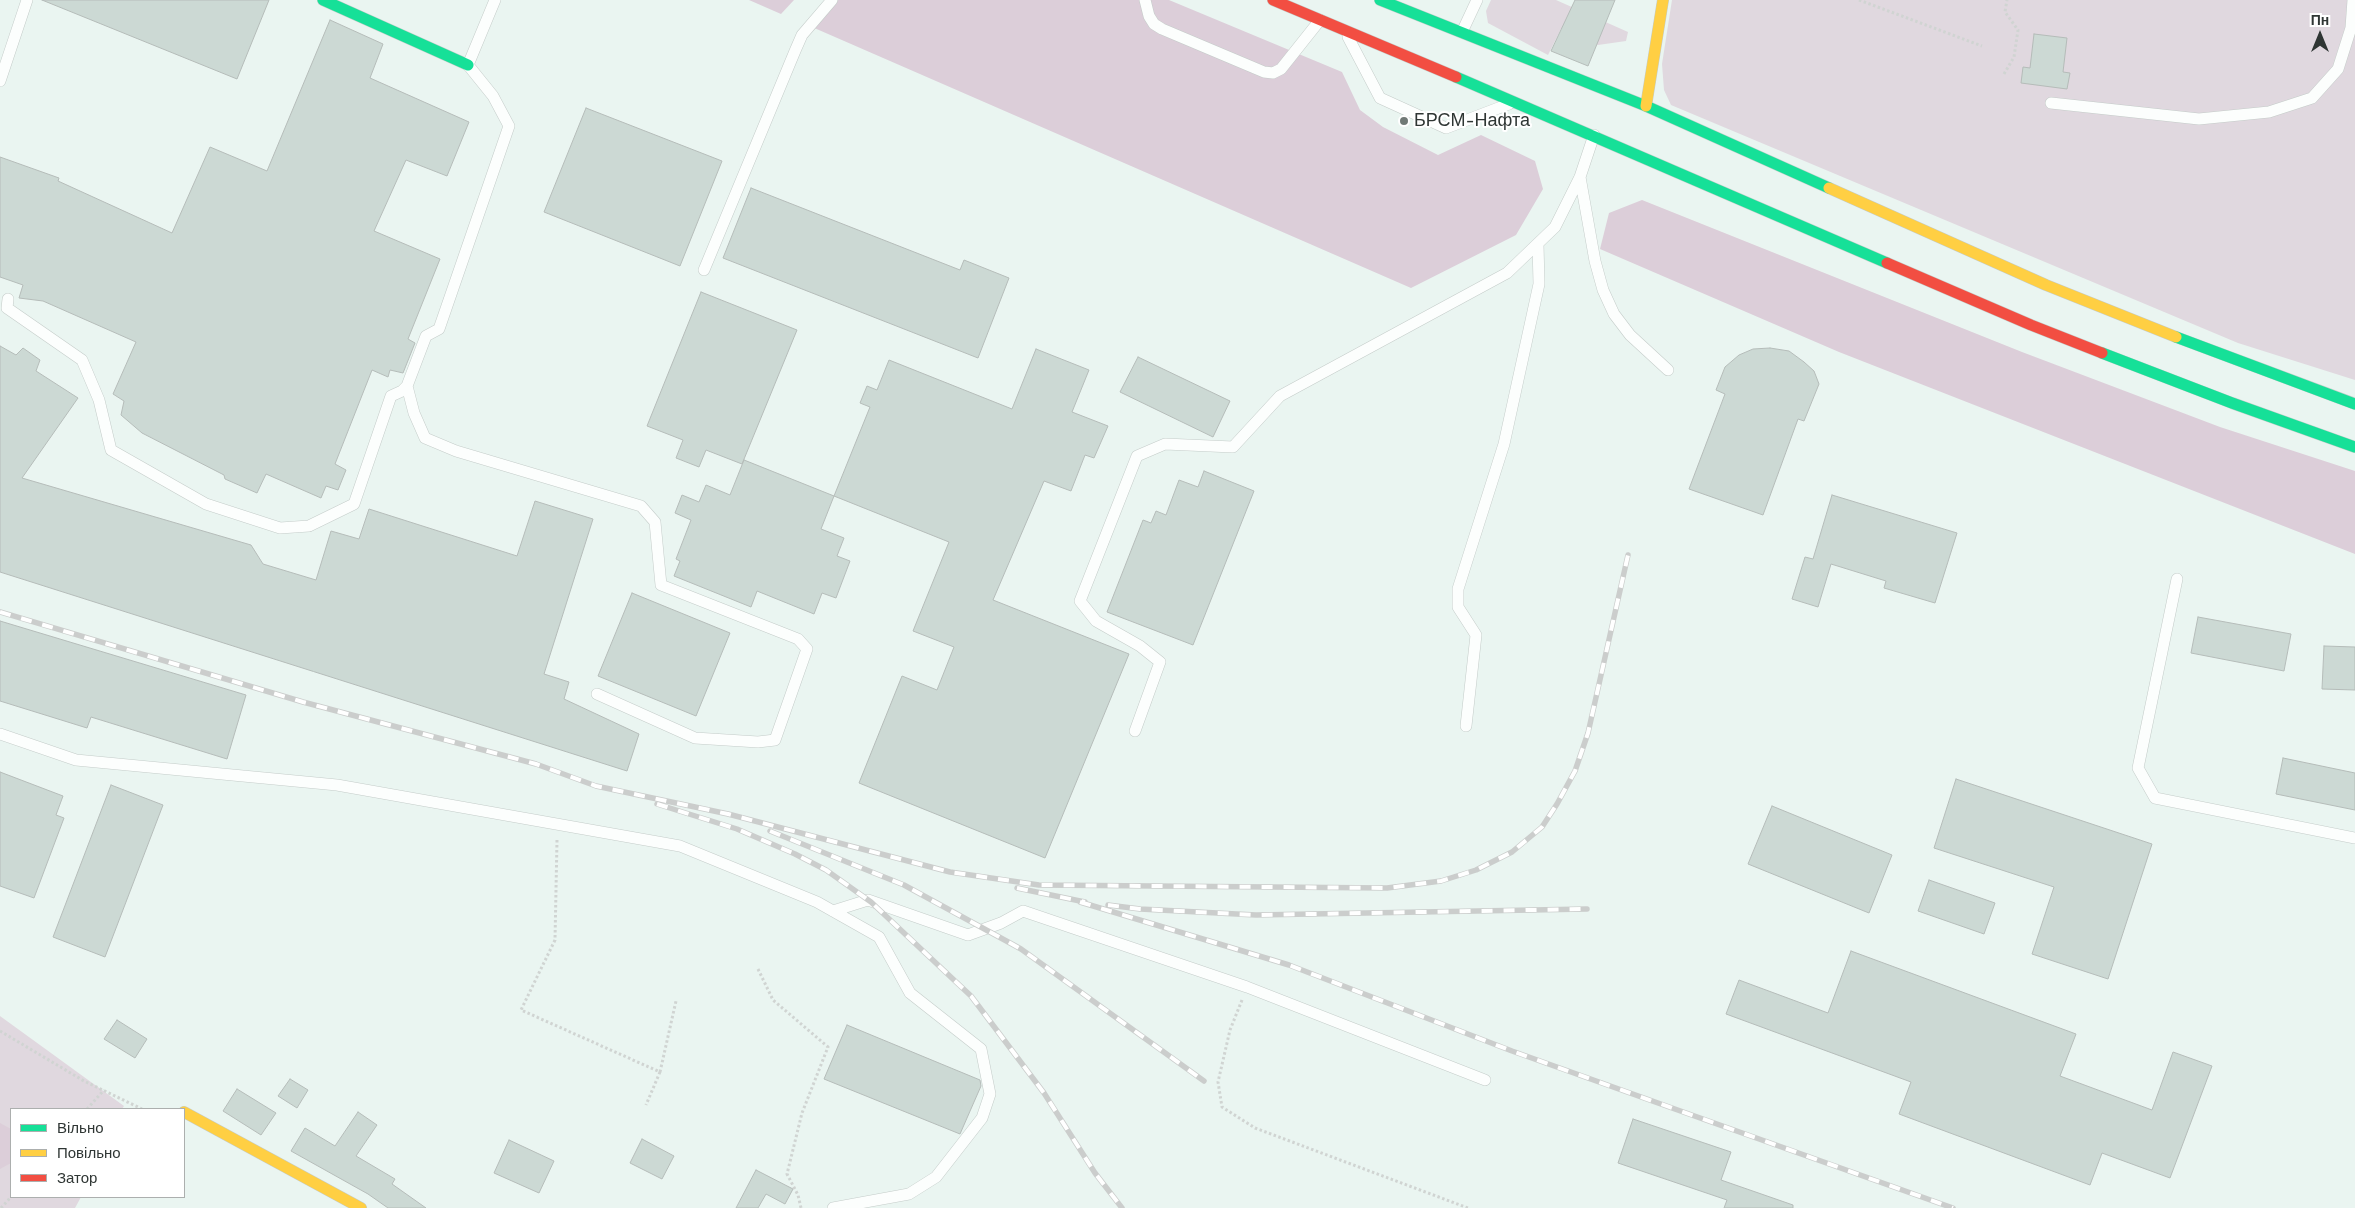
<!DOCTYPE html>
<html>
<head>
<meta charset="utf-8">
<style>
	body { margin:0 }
	#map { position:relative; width:2355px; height:1208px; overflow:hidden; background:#eaf5f1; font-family:"Work Sans",sans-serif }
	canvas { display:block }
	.legend { position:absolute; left:10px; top:1108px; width:175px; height:90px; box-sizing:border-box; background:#fff; border:1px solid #acafae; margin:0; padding:6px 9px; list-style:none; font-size:15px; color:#2f3634 }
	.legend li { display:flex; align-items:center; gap:10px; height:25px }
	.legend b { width:25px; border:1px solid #acafae }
	.north { position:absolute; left:2295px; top:10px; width:50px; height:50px; -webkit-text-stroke:4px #fff; paint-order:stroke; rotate:0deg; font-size:14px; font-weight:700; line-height:20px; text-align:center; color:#2f3634 }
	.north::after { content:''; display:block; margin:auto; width:18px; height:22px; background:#2f3634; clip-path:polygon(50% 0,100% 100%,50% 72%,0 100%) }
</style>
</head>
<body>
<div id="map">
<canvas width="2355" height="1208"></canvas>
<ul class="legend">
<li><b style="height:6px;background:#16e098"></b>Вільно</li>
<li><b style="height:6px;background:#ffcf43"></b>Повільно</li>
<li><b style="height:6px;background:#f24e42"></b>Затор</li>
</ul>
<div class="north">Пн</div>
</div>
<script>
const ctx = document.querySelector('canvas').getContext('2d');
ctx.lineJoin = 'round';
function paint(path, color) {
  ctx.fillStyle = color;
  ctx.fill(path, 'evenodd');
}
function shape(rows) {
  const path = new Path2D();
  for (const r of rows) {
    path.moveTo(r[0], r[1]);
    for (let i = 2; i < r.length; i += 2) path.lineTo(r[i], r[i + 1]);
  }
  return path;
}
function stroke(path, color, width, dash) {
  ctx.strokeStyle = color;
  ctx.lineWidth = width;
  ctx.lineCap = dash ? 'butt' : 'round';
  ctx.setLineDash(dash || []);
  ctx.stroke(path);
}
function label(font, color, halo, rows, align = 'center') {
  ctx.font = font + ' "Work Sans",sans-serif';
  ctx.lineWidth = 4;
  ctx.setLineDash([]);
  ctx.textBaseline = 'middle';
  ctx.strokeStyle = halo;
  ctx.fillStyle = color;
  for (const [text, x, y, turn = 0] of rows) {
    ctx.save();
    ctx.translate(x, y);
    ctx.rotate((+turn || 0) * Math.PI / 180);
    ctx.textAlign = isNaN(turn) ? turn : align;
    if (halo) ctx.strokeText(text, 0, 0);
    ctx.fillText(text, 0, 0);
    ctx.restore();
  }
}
paint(shape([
	[1491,0,1556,0,1628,32,1626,41,1598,45,1561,29,1548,55,1488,23,1486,11],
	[1672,0,2355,0,2355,380,2238,343,1671,105,1664,90,1662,64],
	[0,1016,124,1106,122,1109,11,1109,11,1197,81,1197,75,1208,0,1208]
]), '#e0d8df');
paint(shape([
	[749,0,794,0,781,14],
	[837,0,1169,0,1342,72,1360,110,1383,127,1438,155,1481,135,1535,161,1543,189,1516,235,1411,288,812,27],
	[1642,200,2022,352,2220,427,2355,471,2355,554,1839,352,1600,249,1609,213],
	[0,1123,11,1129,11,1163,0,1169]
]), '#dcced9');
const building = shape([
	[42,0,269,0,237,79,42,0],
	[1575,0,1615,0,1588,66,1551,51,1575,0],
	[330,20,383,44,370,78,469,122,447,176,406,160,374,231,440,259,408,339,415,343,403,373,390,370,388,377,372,370,335,464,346,470,338,490,326,486,321,498,266,474,257,493,225,479,224,475,142,433,121,415,124,401,113,394,136,342,43,301,19,298,23,285,0,277,0,157,59,178,58,181,172,233,210,147,267,171,330,20],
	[2034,34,2067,38,2063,72,2070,73,2067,89,2021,83,2023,67,2030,68,2034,34],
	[586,108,722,161,680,266,544,212,586,108],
	[751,188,960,270,964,260,1009,278,978,358,723,258,751,188],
	[701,292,797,330,742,464,706,450,699,467,676,458,683,440,647,426,701,292],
	[0,346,16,355,23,348,40,360,36,371,78,398,22,478,251,545,263,564,316,580,331,531,359,539,369,509,517,556,535,501,593,519,544,674,569,682,564,699,639,734,627,771,0,572,0,346],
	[1770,348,1789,351,1804,362,1814,371,1819,384,1804,421,1798,419,1763,515,1689,489,1725,394,1716,390,1725,367,1739,355,1753,349,1770,348],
	[1036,349,1089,370,1072,412,1108,426,1094,458,1085,455,1071,491,1044,481,993,600,1129,654,1045,858,859,783,902,676,937,690,954,647,913,631,949,542,834,496,870,407,860,403,867,386,877,390,889,360,1012,409,1036,349],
	[1138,357,1230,401,1213,437,1120,392,1138,357],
	[744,460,834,496,821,529,844,538,837,556,850,561,836,598,822,593,814,614,757,591,751,607,674,576,680,561,676,559,691,520,675,513,682,495,699,502,706,485,730,495,744,460],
	[1204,471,1254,491,1193,645,1107,612,1143,520,1151,523,1156,511,1166,515,1179,480,1198,487,1204,471],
	[1832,495,1957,533,1935,603,1884,588,1886,581,1831,564,1818,607,1792,599,1805,557,1813,559,1832,495],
	[632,593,730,633,696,716,598,676,632,593],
	[2198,617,2291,634,2284,671,2191,653,2198,617],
	[0,621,246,695,227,759,91,717,87,728,0,701,0,621],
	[2324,646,2355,647,2355,690,2322,689,2324,646],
	[2283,758,2355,773,2355,810,2276,794,2283,758],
	[0,772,63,796,56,815,64,818,34,898,0,886,0,772],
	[1956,779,2152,844,2108,979,2032,954,2054,887,1934,848,1956,779],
	[111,785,163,805,105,957,53,937,111,785],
	[1772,806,1892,855,1869,913,1748,864,1772,806],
	[1929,880,1995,903,1984,934,1918,911,1929,880],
	[1851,951,2076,1034,2060,1076,2152,1110,2173,1052,2212,1066,2170,1178,2102,1153,2090,1185,1899,1114,1911,1082,1726,1014,1739,980,1828,1013,1851,951],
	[117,1020,147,1039,135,1058,104,1039,117,1020],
	[847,1025,980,1080,981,1086,960,1134,824,1079,847,1025],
	[290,1079,308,1090,297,1108,278,1096,290,1079],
	[237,1089,276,1113,261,1135,223,1111,237,1089],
	[358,1112,377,1125,356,1156,395,1179,392,1184,426,1208,388,1208,368,1194,291,1151,305,1128,335,1146,358,1112],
	[1633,1119,1731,1152,1721,1180,1793,1205,1793,1208,1724,1208,1727,1200,1618,1163,1633,1119],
	[642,1139,674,1156,662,1179,630,1163,642,1139],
	[509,1140,554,1161,539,1193,494,1173,509,1140],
	[756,1170,793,1189,785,1204,766,1194,758,1208,736,1208,756,1170]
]);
paint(building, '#ccd9d4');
stroke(building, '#b5bcb9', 1);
const lane = shape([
	[1145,0,1149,16,1154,24,1162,29,1264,72,1273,73,1281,69,1320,20],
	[1462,32,1477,0],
	[1348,37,1380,98,1446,128,1509,104],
	[0,81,27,0],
	[2051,103,2199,119,2269,112,2312,98,2338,69,2351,28,2353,0],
	[1580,177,1595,261,1603,290,1614,314,1630,335,1668,370],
	[704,270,795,51,802,35,832,0],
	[8,299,7,308,82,360,99,400,111,450,206,504,280,528,309,526,354,504,391,396,402,391,407,386,426,336,439,329,509,126,493,96,468,65,495,0],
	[407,386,414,413,425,438,456,451,641,506,655,522,661,585,798,639,807,649,775,740,758,742,695,738,597,694],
	[2177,579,2138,768,2155,798,2355,838],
	[1466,726,1476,635,1458,607,1458,589,1504,444,1539,284,1538,244],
	[1135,731,1160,662,1140,646,1096,621,1080,601,1137,456,1165,444,1233,447,1280,396,1507,273,1555,227,1580,177,1594,135],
	[0,734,76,760,337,785,680,846,817,902,879,937,910,993,981,1049,990,1094,982,1118,936,1177,909,1194,833,1208],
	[833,911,868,900,968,935,1001,923,1023,911,1247,987,1485,1080]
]);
const fast = shape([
	[323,0,468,65],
	[1380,0,1646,106,1829,188],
	[1456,77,1887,263],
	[2176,337,2355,404],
	[2102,353,2232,403,2355,447]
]);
const slow = shape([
	[1646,106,1663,0],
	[1829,188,2046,285,2176,337],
	[184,1112,361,1208]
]);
const jam = shape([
	[1273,0,1456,77],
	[1887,263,2031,325,2102,353]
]);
stroke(lane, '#c4ccc9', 12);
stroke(fast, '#c4ccc9', 12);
stroke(slow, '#c4ccc9', 12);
stroke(jam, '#c4ccc9', 12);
stroke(shape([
	[1859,0,1982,46],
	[2004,74,2014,57,2018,30,2005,12,2007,0],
	[557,840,555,940,521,1010,660,1072,646,1105],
	[758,969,773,1000,828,1047,802,1113,787,1174,798,1195,801,1208],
	[1242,1000,1230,1030,1218,1082,1222,1107,1255,1128,1468,1208],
	[0,1031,84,1081,142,1109],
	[660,1072,676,1001],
	[87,1109,104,1090],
	[1,1208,11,1197]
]), '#d0d4d2', 3, [2.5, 2.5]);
stroke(lane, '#fcfefd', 11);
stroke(fast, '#16e098', 11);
stroke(slow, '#ffcf43', 11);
stroke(jam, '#f24e42', 11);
const rail = shape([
	[0,612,303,702,536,764,596,786,728,814,950,872,1039,885,1387,888,1441,881,1476,870,1512,852,1542,827,1557,804,1575,771,1588,733,1628,555],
	[657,804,737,829,795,854,826,870,871,902,971,996,1044,1093,1095,1173,1122,1208],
	[770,831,904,885,1021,949,1204,1081],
	[1017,888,1085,902],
	[1080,902,1289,965,1512,1051,1953,1208],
	[1108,905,1140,909,1256,915,1587,909]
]);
stroke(rail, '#cbcdcc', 5.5);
stroke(rail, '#fff', 4, [11]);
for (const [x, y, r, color] of [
	[1404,121,5,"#707976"]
]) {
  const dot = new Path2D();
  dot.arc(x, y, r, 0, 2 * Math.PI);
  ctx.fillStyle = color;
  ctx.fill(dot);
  stroke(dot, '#fff', 2);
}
label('18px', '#2f3634', '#fff', [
	["БРСМ-Нафта",1414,121]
], 'left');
</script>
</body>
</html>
